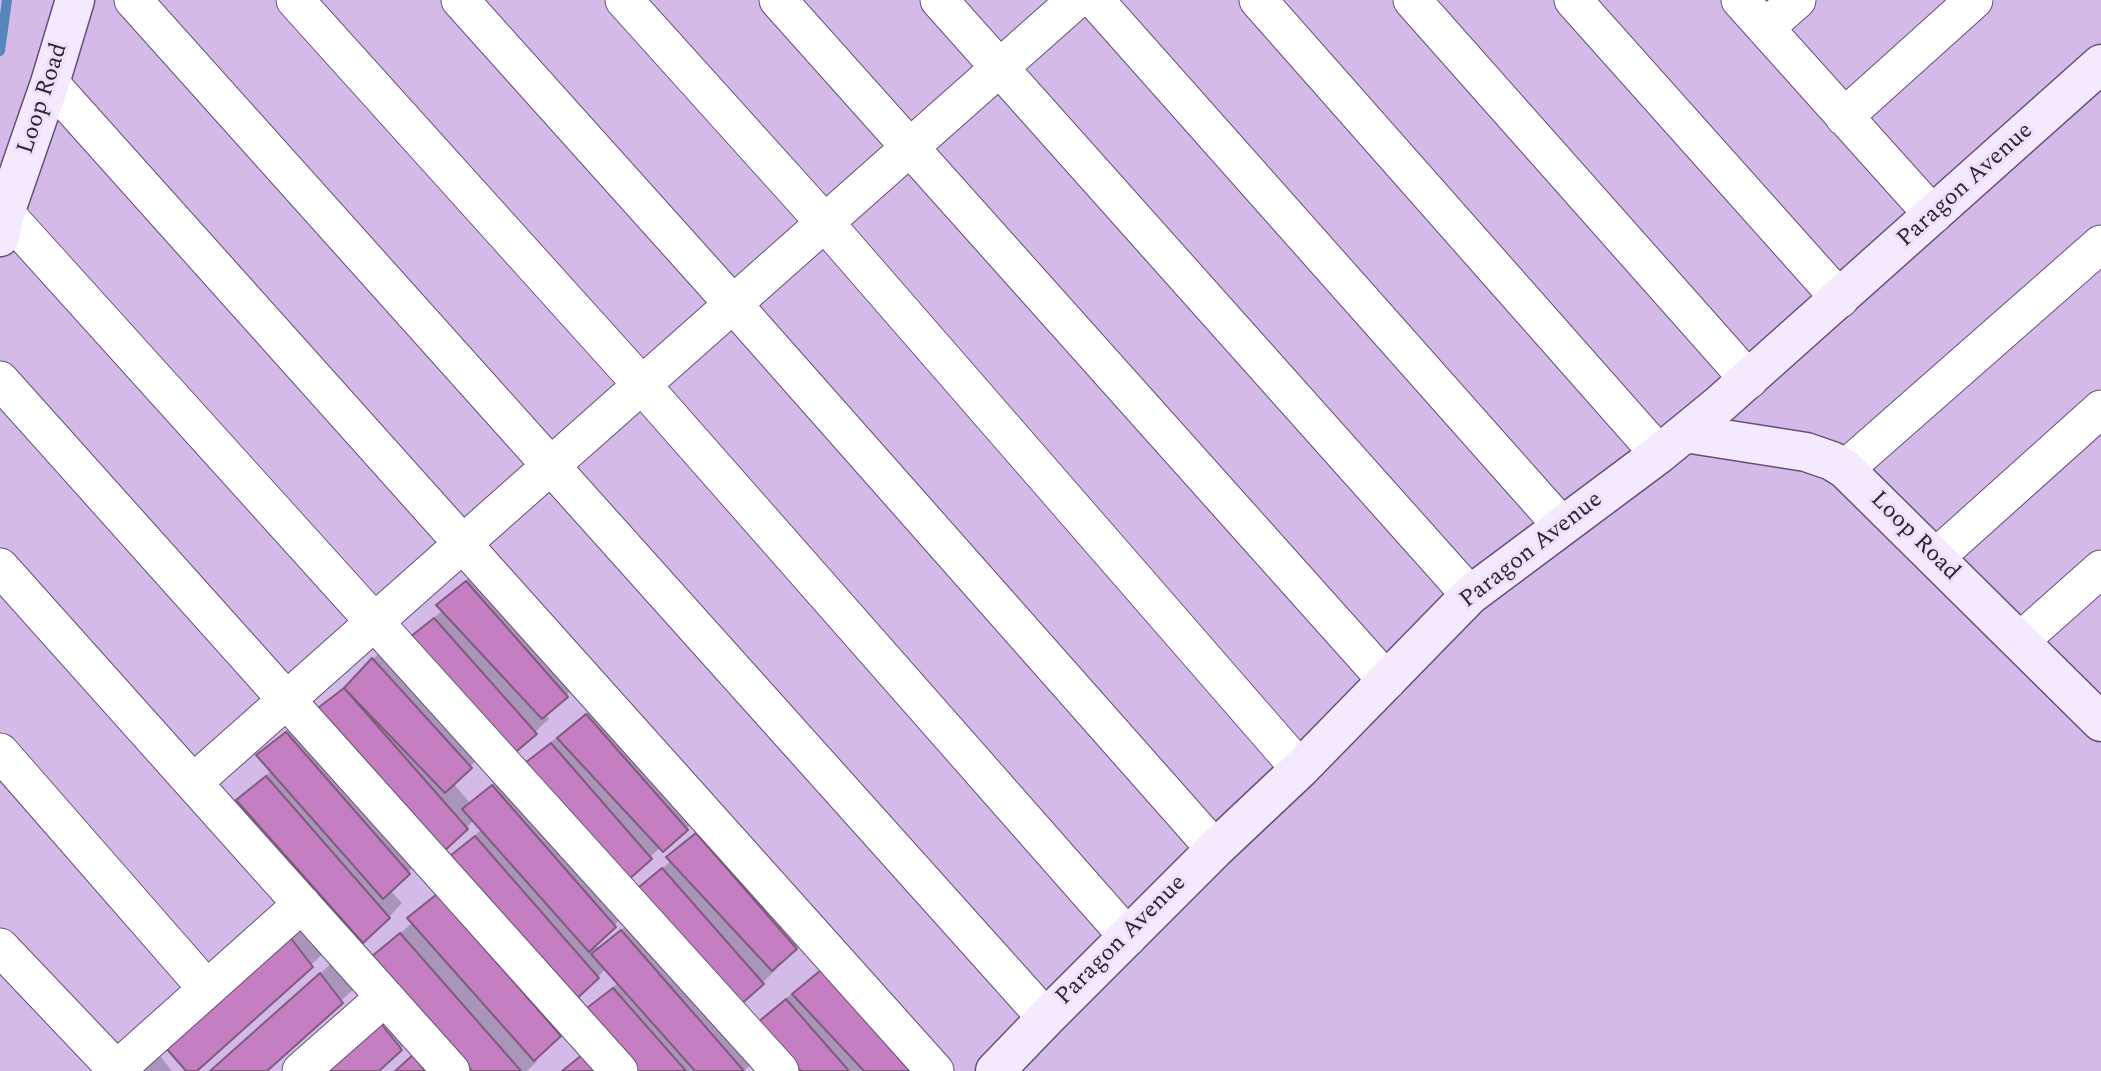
<!DOCTYPE html>
<html>
<head>
<meta charset="utf-8">
<style>
	body { margin:0 }
	canvas { display:block; background:#d3bae9 }
</style>
</head>
<body>
<canvas width="2101" height="1071"></canvas>
<script>
const ctx = document.querySelector('canvas').getContext('2d');
ctx.lineJoin = 'round';
function paint(path, color) {
  ctx.fillStyle = color;
  ctx.fill(path, 'evenodd');
}
function shape(rows) {
  const path = new Path2D();
  for (const r of rows) {
    path.moveTo(r[0], r[1]);
    for (let i = 2; i < r.length; i += 2) path.lineTo(r[i], r[i + 1]);
  }
  return path;
}
function stroke(path, color, width, dash) {
  ctx.strokeStyle = color;
  ctx.lineWidth = width;
  ctx.lineCap = dash ? 'butt' : 'round';
  ctx.setLineDash(dash || []);
  ctx.stroke(path);
}
function label(font, color, halo, rows, align = 'center') {
  ctx.font = font + ' Spectral,serif';
  ctx.lineWidth = 6;
  ctx.setLineDash([]);
  ctx.textBaseline = 'middle';
  ctx.strokeStyle = halo;
  ctx.fillStyle = color;
  for (const [text, x, y, turn = 0] of rows) {
    ctx.save();
    ctx.translate(x, y);
    ctx.rotate((+turn || 0) * Math.PI / 180);
    ctx.textAlign = isNaN(turn) ? turn : align;
    if (halo) ctx.strokeText(text, 0, 0);
    ctx.fillText(text, 0, 0);
    ctx.restore();
  }
}
paint(shape([
	[481,569,581,682,545,714,549,719,535,732,407,642,443,610,439,605,452,591],
	[387,645,484,753,453,783,470,803,506,773,628,912,595,944,599,949,636,917,758,1057,744,1071,638,1071,585,1012,619,982,606,968,598,977,447,860,482,829,474,820,441,852,316,711,357,676],
	[601,702,701,815,663,850,661,847,627,878,523,766,537,753],
	[300,719,422,859,390,890,402,903,389,917,239,800,272,770,258,755,272,742],
	[711,821,810,934,775,967,777,969,739,1004,635,892,672,860,669,857,682,843],
	[452,882,574,1021,535,1058,537,1061,527,1071,474,1071,374,957,413,922,410,918,423,904],
	[305,924,325,952,194,1071,189,1071,182,1034],
	[836,958,936,1071,804,1071,759,1023,773,1009],
	[334,961,355,988,264,1071,211,1071],
	[394,1009,414,1035,377,1071,324,1071],
	[157,1052,172,1071,136,1071]
]), '#0003');
stroke(shape([
	[0,51,7,0]
]), '#5686bc', 10);
const building = shape([
	[466,581,568,697,542,719,436,605,466,581],
	[434,618,537,734,511,756,405,641,434,618],
	[372,658,472,768,445,793,344,688,372,658],
	[344,688,468,829,441,854,314,711,344,688],
	[586,714,688,830,663,852,557,738,586,714],
	[286,732,410,874,383,899,256,755,286,732],
	[551,743,652,859,627,881,521,766,551,743],
	[266,776,390,918,363,943,236,800,266,776],
	[492,785,616,927,589,952,462,809,492,785],
	[696,833,797,949,772,971,666,857,696,833],
	[475,836,599,978,572,1003,445,860,475,836],
	[662,868,764,984,739,1006,633,892,662,868],
	[437,894,561,1036,534,1061,407,918,437,894],
	[621,930,744,1071,695,1071,591,954,621,930],
	[400,933,521,1071,472,1071,371,957,400,933],
	[290,937,313,967,197,1071,186,1071,166,1048,290,937],
	[821,970,910,1071,864,1071,792,994,821,970],
	[320,973,343,1003,267,1071,210,1071,320,973],
	[613,988,686,1071,636,1071,583,1011,613,988],
	[786,999,849,1071,801,1071,757,1023,786,999],
	[379,1021,402,1050,379,1071,323,1071,379,1021],
	[413,1055,425,1071,395,1071,413,1055],
	[582,1055,596,1071,562,1071,582,1055]
]);
paint(building, '#c57ec1');
stroke(building, '#815b7e', 2);
const street = shape([
	[133,0,1046,1018],
	[295,0,642,385,1128,937],
	[460,0,733,304,1215,849],
	[624,0,825,223,1300,769],
	[778,0,1387,681],
	[939,0,1470,595],
	[1095,0,1562,526],
	[1258,0,1659,454],
	[1412,0,1749,380],
	[1573,0,1840,299],
	[1740,0,1933,215],
	[1765,28,1797,0],
	[50,83,935,1071],
	[1844,117,1974,0],
	[5,213,780,1071],
	[0,380,619,1071],
	[1845,469,2101,244],
	[1935,558,2101,409],
	[0,567,451,1071],
	[2020,641,2101,569],
	[0,752,207,989],
	[194,782,1076,0],
	[0,947,117,1070],
	[115,1071,302,904],
	[301,1071,385,997]
]);
const secondary = shape([
	[0,237,5,213,50,83,75,0],
	[1685,433,1806,452,1832,461,1845,469,2101,722],
	[995,1071,1046,1018,1215,849,1300,769,1470,595,1659,454,1720,404,2101,64]
]);
stroke(street, '#664f78', 39);
stroke(secondary, '#664f78', 41);
stroke(street, '#fff', 37);
stroke(secondary, '#f4e9fd', 38);
label('24px', '#2f2537', '#ede0f8', [
	["Loop Road",44,99,-72],
	["Paragon Avenue",1966,186,-42],
	["Loop Road",1914,537,45],
	["Paragon Avenue",1532,551,-38],
	["Paragon Avenue",1122,941,-45]
]);
</script>
</body>
</html>
